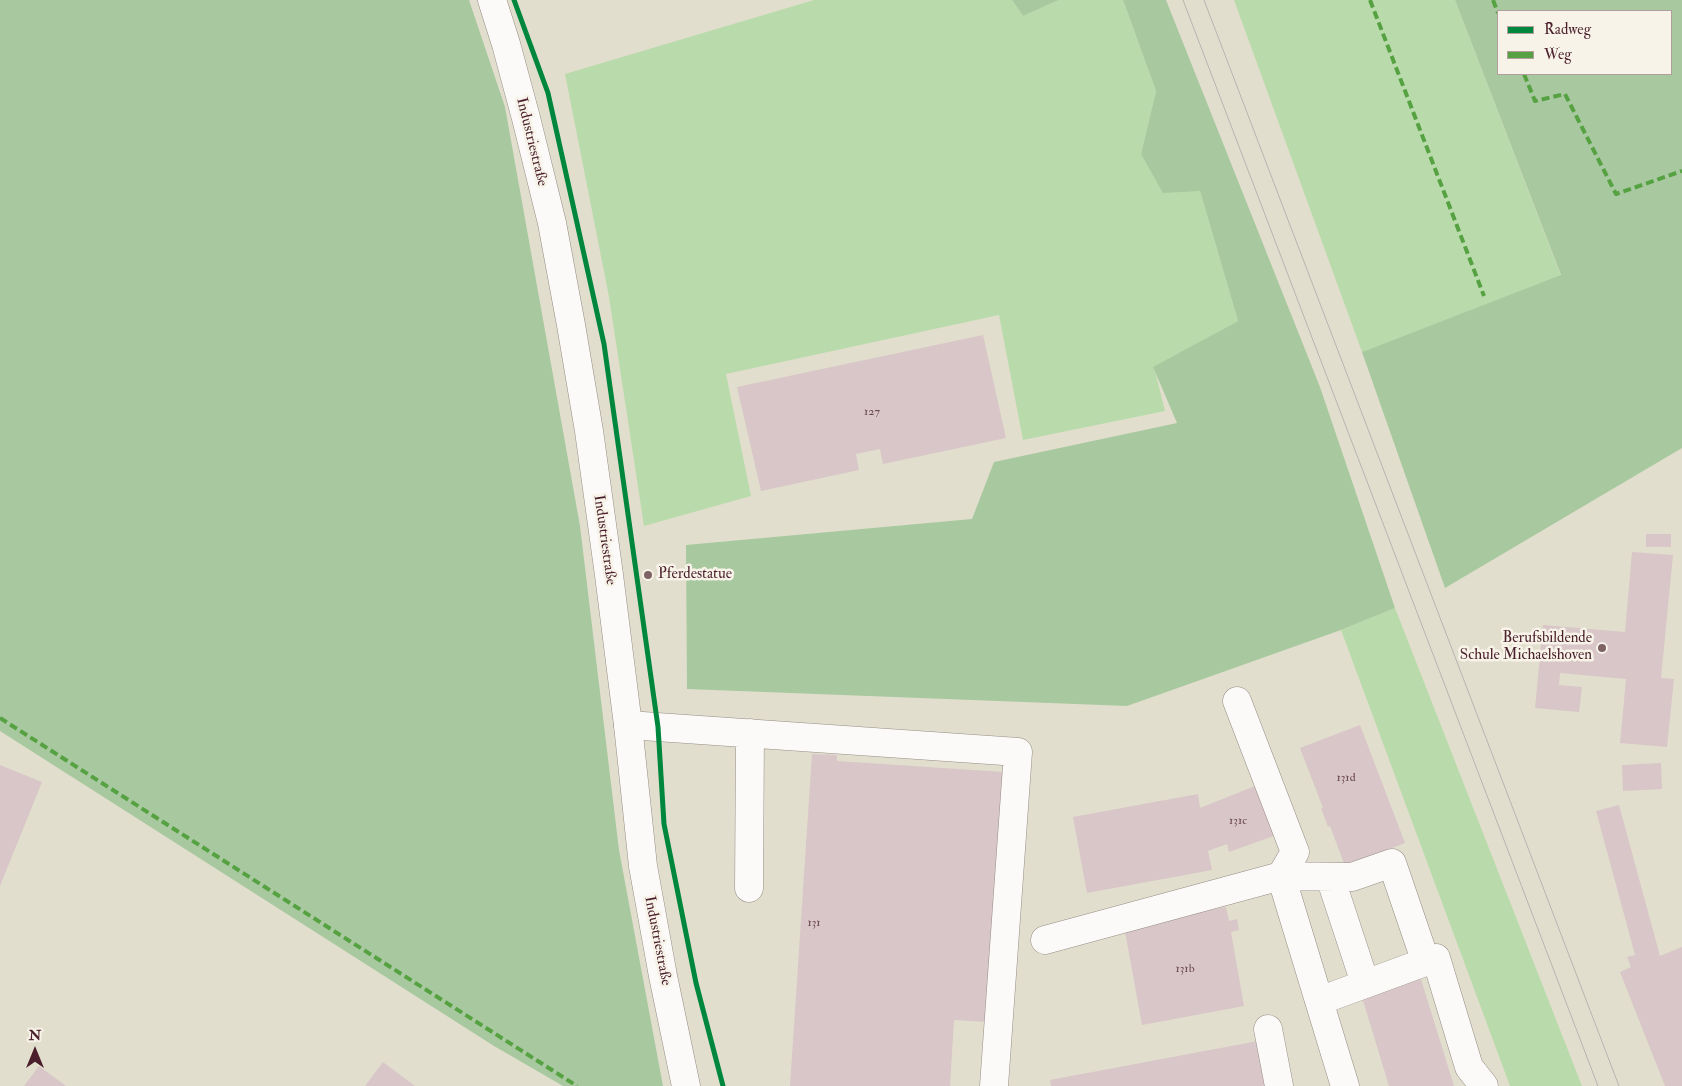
<!DOCTYPE html>
<html>
<head>
<meta charset="utf-8">
<style>
	body { margin:0 }
	#map { position:relative; width:1682px; height:1086px; overflow:hidden; background:#e2decd; font-family:"IM FELL Double Pica",serif }
	canvas { display:block }
	.legend { position:absolute; left:1497px; top:10px; width:175px; height:65px; box-sizing:border-box; background:#f7f3e8; border:1px solid #b29e9c; margin:0; padding:6px 9px; list-style:none; font-size:15px; color:#4a1f2b }
	.legend li { display:flex; align-items:center; gap:10px; height:25px }
	.legend b { width:25px; border:1px solid #b29e9c }
	.north { position:absolute; left:10px; top:1026px; width:50px; height:50px; -webkit-text-stroke:4px #f7f3e8; paint-order:stroke; rotate:0deg; font-size:14px; font-weight:700; line-height:20px; text-align:center; color:#4a1f2b }
	.north::after { content:''; display:block; margin:auto; width:18px; height:22px; background:#4a1f2b; clip-path:polygon(50% 0,100% 100%,50% 72%,0 100%) }
</style>
</head>
<body>
<div id="map">
<canvas width="1682" height="1086"></canvas>
<ul class="legend">
<li><b style="height:6px;background:#00873e"></b>Radweg</li>
<li><b style="height:6px;background:#56a243"></b>Weg</li>
</ul>
<div class="north">N</div>
</div>
<script>
const ctx = document.querySelector('canvas').getContext('2d');
ctx.lineJoin = 'round';
function paint(path, color) {
  ctx.fillStyle = color;
  ctx.fill(path, 'evenodd');
}
function shape(rows) {
  const path = new Path2D();
  for (const r of rows) {
    path.moveTo(r[0], r[1]);
    for (let i = 2; i < r.length; i += 2) path.lineTo(r[i], r[i + 1]);
  }
  return path;
}
function stroke(path, color, width, dash) {
  ctx.strokeStyle = color;
  ctx.lineWidth = width;
  ctx.lineCap = dash ? 'butt' : 'round';
  ctx.setLineDash(dash || []);
  ctx.stroke(path);
}
function label(font, color, halo, rows, align = 'center') {
  ctx.font = font + ' "IM FELL Double Pica",serif';
  ctx.lineWidth = 5;
  ctx.setLineDash([]);
  ctx.textBaseline = 'middle';
  ctx.strokeStyle = halo;
  ctx.fillStyle = color;
  for (const [text, x, y, turn = 0] of rows) {
    ctx.save();
    ctx.translate(x, y);
    ctx.rotate((+turn || 0) * Math.PI / 180);
    ctx.textAlign = isNaN(turn) ? turn : align;
    if (halo) ctx.strokeText(text, 0, 0);
    ctx.fillText(text, 0, 0);
    ctx.restore();
  }
}
paint(shape([
	[814,0,1012,0,1023,16,1059,0,1123,0,1156,91,1141,154,1200,191,1238,321,1154,367,1165,411,1023,440,999,315,726,374,751,496,644,526,609,297,565,74],
	[1234,0,1455,0,1561,276,1362,352],
	[1395,608,1582,1086,1510,1086,1341,630]
]), '#b9dbab');
paint(shape([
	[0,0,469,0,505,107,580,526,619,850,663,1086,563,1086,494,1046,0,731],
	[1012,0,1059,0,1023,16],
	[1123,0,1166,0,1320,387,1395,608,1341,630,1127,706,687,689,686,545,972,519,994,462,1177,423,1153,367,1238,321,1200,191,1163,193,1141,154,1156,91],
	[1455,0,1682,0,1682,448,1445,588,1362,352,1561,275],
	[1498,11,1671,11,1671,74,1498,74]
]), '#a8c99f');
paint(shape([
	[983,335,1006,438,883,464,880,449,856,454,859,470,761,491,737,387],
	[1646,534,1671,534,1671,547,1646,547],
	[1632,552,1673,555,1661,678,1674,679,1667,747,1620,743,1626,679,1560,673,1559,685,1582,687,1579,712,1535,708,1543,625,1625,632],
	[1360,725,1405,843,1345,866,1330,826,1328,827,1321,808,1323,808,1300,748],
	[812,754,837,755,837,761,1003,772,987,1022,954,1020,950,1086,790,1086],
	[1661,763,1662,789,1623,791,1622,765],
	[0,765,42,782,0,886],
	[1260,784,1279,834,1229,852,1227,844,1208,851,1212,870,1087,893,1073,817,1198,794,1200,808],
	[1619,805,1660,956,1682,947,1682,1086,1665,1086,1620,972,1631,967,1627,957,1635,955,1596,811],
	[1226,907,1229,921,1237,919,1239,930,1231,932,1244,1006,1142,1025,1124,926],
	[1420,976,1454,1086,1389,1086,1361,994],
	[1258,1041,1267,1086,1051,1086,1050,1080],
	[383,1062,415,1086,365,1086],
	[39,1066,66,1086,24,1086]
]), '#d8c6c8');
const minor = shape([
	[1237,701,1295,852,1281,876,1345,1086],
	[628,725,1018,752,994,1086],
	[1330,877,1361,971],
	[749,888,750,733],
	[1045,940,1281,876,1352,877,1392,863,1421,948],
	[1319,1001,1436,958,1469,1067,1484,1086],
	[1268,1029,1279,1086]
]);
const major = shape([
	[492,0,506,44,526,118,552,223,571,325,589,431,609,575,628,725,643,866,663,976,686,1086]
]);
stroke(minor, '#958c86', 29);
stroke(major, '#958c86', 29);
stroke(minor, '#fbfaf8', 28);
stroke(major, '#fbfaf8', 28);
stroke(shape([
	[1183,0,1598,1086],
	[1204,0,1619,1086]
]), '#b8b3b2', 1);
stroke(shape([
	[1370,0,1484,296],
	[1493,0,1498,13],
	[1524,74,1535,101,1565,94,1616,194,1682,171],
	[0,718,577,1086]
]), '#56a243', 4, [8, 4]);
stroke(shape([
	[514,0,548,93,604,344,658,727,664,824,696,983,723,1086]
]), '#00873e', 5);
for (const [x, y, r, color] of [
	[648,575,5,"#7f6264"],
	[1602,648,5,"#7f6264"]
]) {
  const dot = new Path2D();
  dot.arc(x, y, r, 0, 2 * Math.PI);
  ctx.fillStyle = color;
  ctx.fill(dot);
  stroke(dot, '#f7f3e8', 2);
}
label('12px', '#6e4952', null, [
	["127",872,412],
	["131d",1346,778],
	["131c",1238,821],
	["131",814,923],
	["131b",1185,969]
]);
label('15px', '#4a1f2b', '#f7f3e8', [
	["Industriestraße",531,142,76],
	["Industriestraße",604,540,82],
	["Industriestraße",657,941,79]
]);
label('15px', '#4a1f2b', '#f7f3e8', [
	["Pferdestatue",658,575],
	["Berufsbildende",1592,639,"right"],
	["Schule Michaelshoven",1592,656,"right"]
], 'left');
</script>
</body>
</html>
